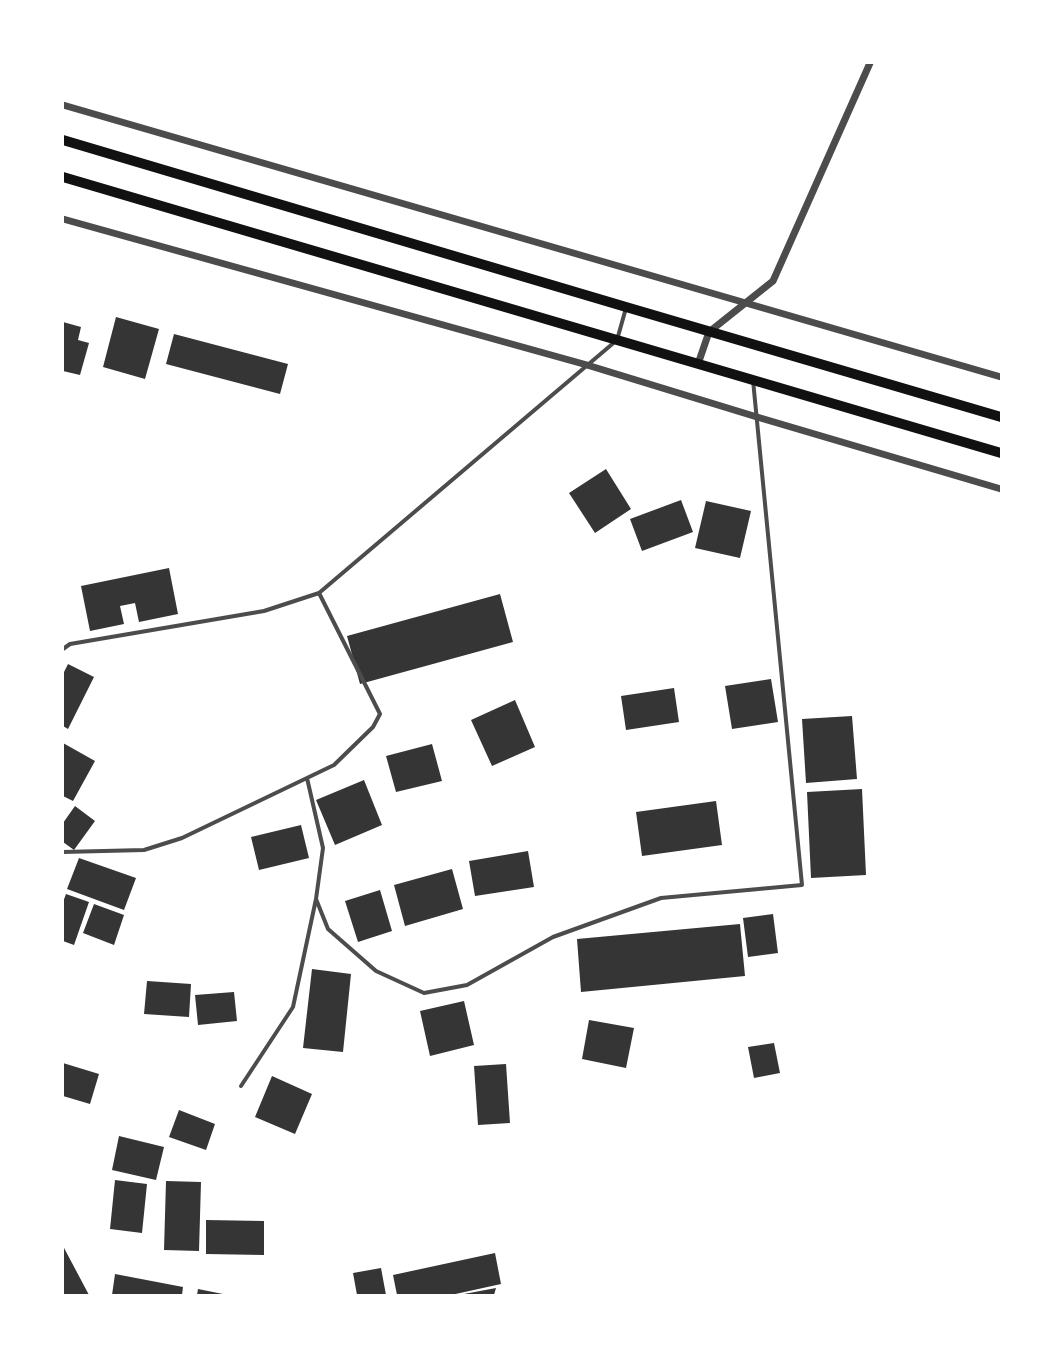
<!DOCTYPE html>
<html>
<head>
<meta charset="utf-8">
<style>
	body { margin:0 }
	#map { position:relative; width:1064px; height:1358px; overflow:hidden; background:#fff; font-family:Cabin,sans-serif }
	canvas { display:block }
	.frame { position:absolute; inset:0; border:64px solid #fff; pointer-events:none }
</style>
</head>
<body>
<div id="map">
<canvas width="1064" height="1358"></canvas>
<div class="frame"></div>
</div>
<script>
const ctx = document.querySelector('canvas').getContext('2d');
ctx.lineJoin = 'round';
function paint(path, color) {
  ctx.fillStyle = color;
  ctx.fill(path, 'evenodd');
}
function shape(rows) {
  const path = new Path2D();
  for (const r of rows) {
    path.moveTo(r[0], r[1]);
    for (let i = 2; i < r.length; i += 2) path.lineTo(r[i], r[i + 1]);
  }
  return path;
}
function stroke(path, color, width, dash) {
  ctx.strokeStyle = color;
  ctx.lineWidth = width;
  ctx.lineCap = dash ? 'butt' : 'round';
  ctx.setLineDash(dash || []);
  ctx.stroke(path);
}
paint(shape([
	[116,317,159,329,145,379,103,367],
	[63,322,81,327,78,340,89,343,80,375,63,371],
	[174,334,288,364,280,394,166,364],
	[606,469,631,509,595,533,569,493],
	[681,500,693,532,642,551,630,519],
	[706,501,751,511,740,558,695,548],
	[169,568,178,614,139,622,135,603,120,606,124,624,90,631,81,586],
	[500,594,513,642,360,684,347,636],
	[68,664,94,677,68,729,63,726,63,674],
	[771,679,778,722,732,729,725,686],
	[674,688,679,722,626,730,621,696],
	[515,700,535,747,492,766,471,720],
	[852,716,857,779,806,783,802,719],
	[63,743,95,761,73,801,63,796],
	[432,744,442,781,396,792,386,756],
	[364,780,382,825,335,845,316,800],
	[862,789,866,875,811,878,807,792],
	[716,801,722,845,642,856,636,812],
	[75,806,95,821,74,850,63,842,63,823],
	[301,825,309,858,259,870,251,837],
	[528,851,534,887,475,896,469,861],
	[79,858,136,878,124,910,67,889],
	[452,869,463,909,405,926,394,885],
	[380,890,392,931,358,942,345,901],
	[66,894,89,902,74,945,63,941,63,902],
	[94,904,124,915,114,945,83,933],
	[773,914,778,953,748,957,743,918],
	[740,924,745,976,581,992,577,939],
	[312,969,351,974,343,1052,303,1048],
	[147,981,191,984,189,1017,144,1014],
	[234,992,237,1021,198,1025,195,995],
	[464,1001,474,1045,430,1056,420,1011],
	[589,1020,634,1028,626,1068,582,1059],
	[774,1043,780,1073,754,1078,748,1047],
	[63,1063,99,1074,90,1104,63,1096],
	[506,1064,510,1123,478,1125,474,1066],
	[272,1076,312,1094,295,1134,255,1117],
	[179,1110,215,1124,206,1150,169,1137],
	[119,1136,164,1147,156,1180,112,1170],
	[115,1180,147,1184,142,1233,110,1229],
	[166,1181,201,1182,199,1251,164,1250],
	[206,1220,264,1221,264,1255,206,1254],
	[63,1246,89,1295,63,1295],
	[495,1253,501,1284,451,1295,397,1295,393,1275],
	[381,1268,386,1295,357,1295,353,1273],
	[115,1274,183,1287,182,1295,112,1295],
	[496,1288,494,1295,464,1295,464,1294],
	[198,1289,223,1294,223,1295,197,1295]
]), '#353535');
stroke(shape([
	[63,649,70,644,264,611,319,593,617,340,626,308],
	[307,778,323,848,316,899,328,929,376,971,424,993,467,985,553,937,661,898,802,885,753,380],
	[63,852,144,850,182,838,334,765,373,727,380,714,319,593],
	[241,1086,293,1007,316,899]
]), '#4c4c4c', 4);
stroke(shape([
	[63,105,1001,377],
	[63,219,587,365,757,417,1001,489],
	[698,364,709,332,773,281,870,63]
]), '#4c4c4c', 7);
stroke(shape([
	[63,140,626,307,1001,417],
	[63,177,1001,453]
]), '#111', 10);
</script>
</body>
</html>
